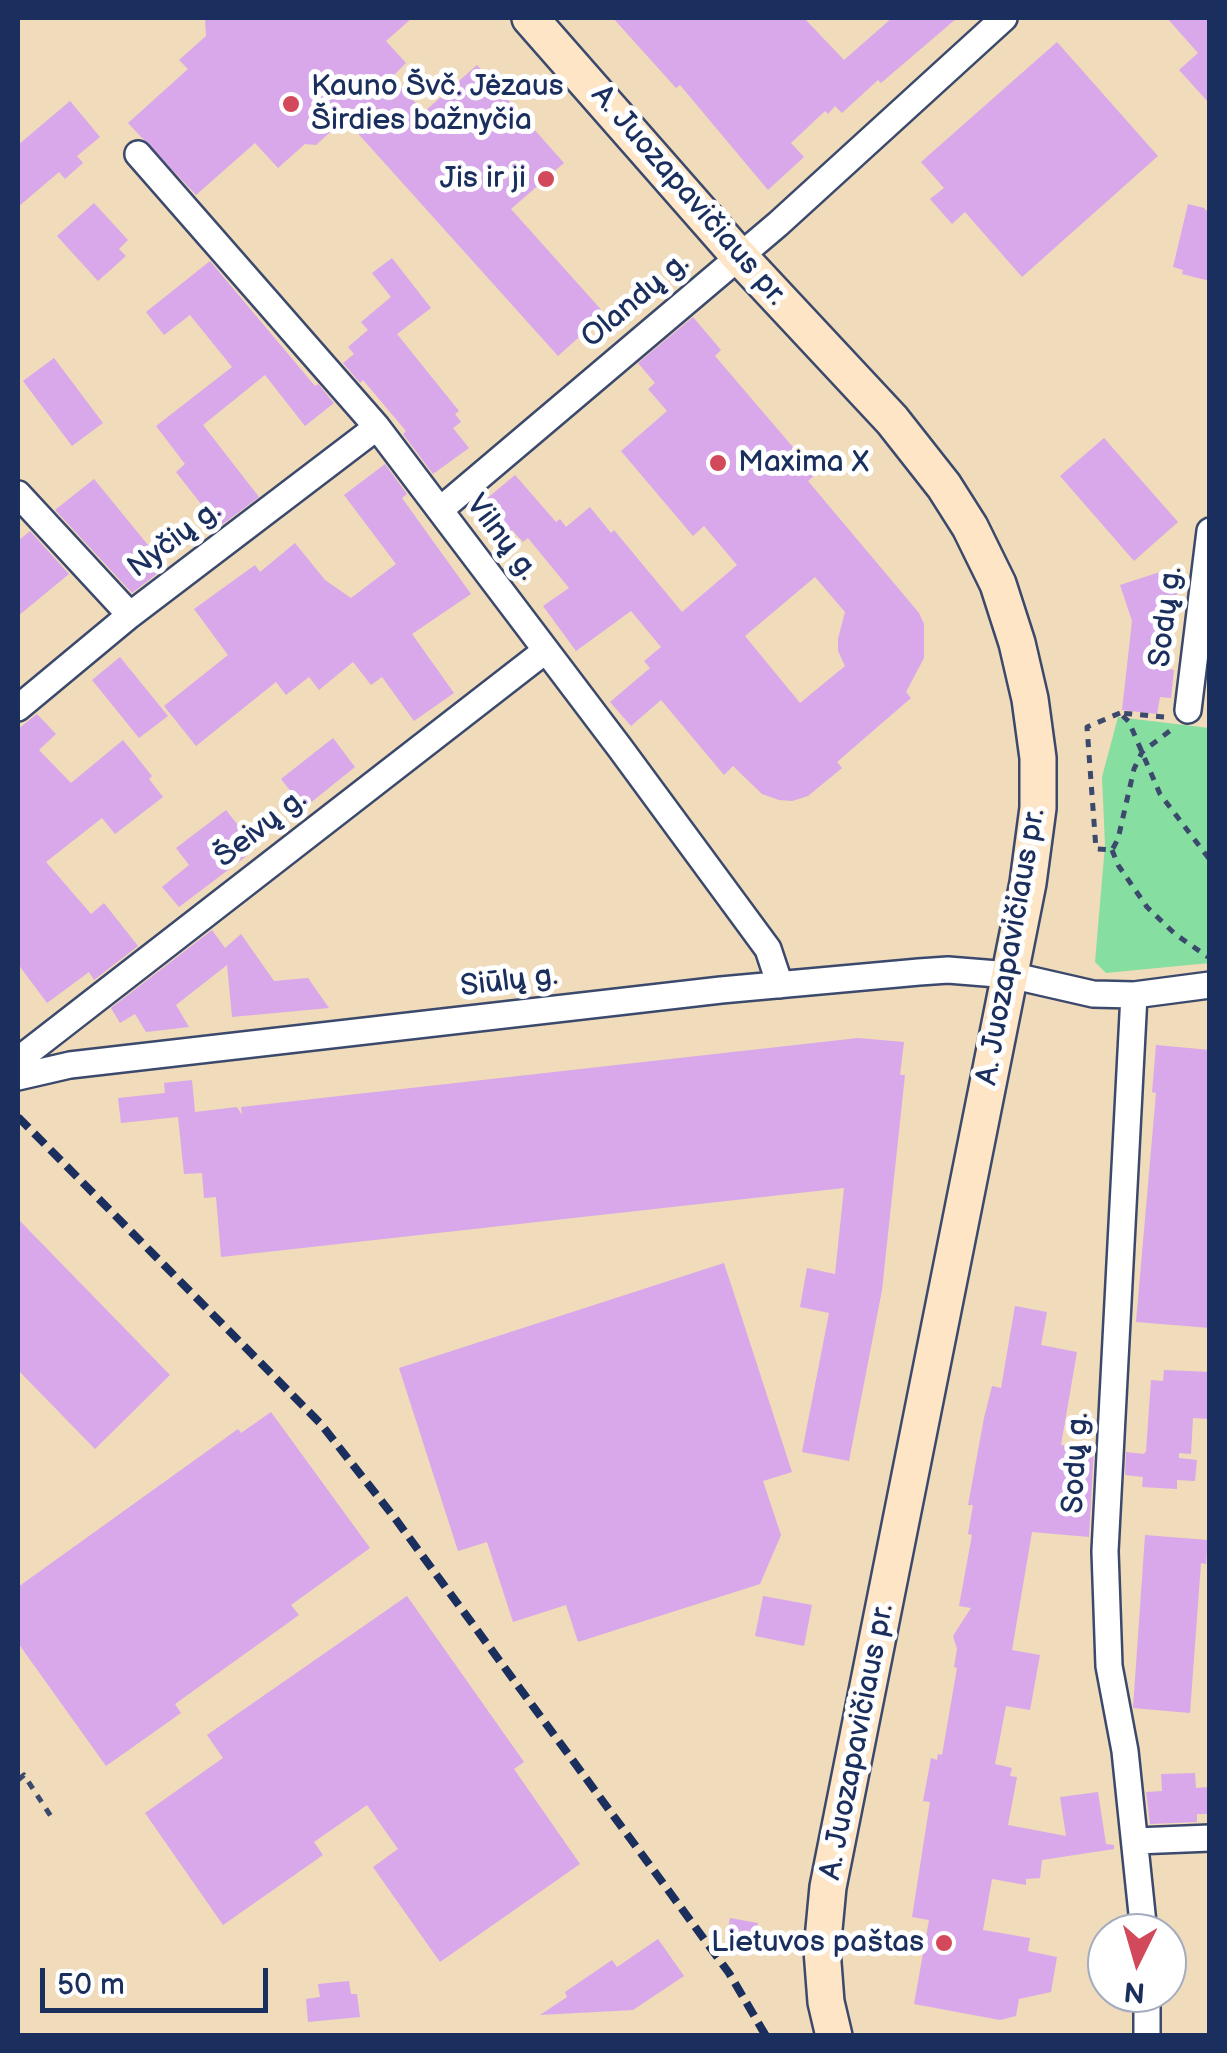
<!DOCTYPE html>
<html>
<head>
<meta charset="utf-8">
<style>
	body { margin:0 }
	#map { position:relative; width:1227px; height:2053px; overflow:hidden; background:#f0dbba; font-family:"Balsamiq Sans",sans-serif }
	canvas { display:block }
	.frame { position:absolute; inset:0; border:20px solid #1b2f5e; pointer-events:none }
	.north { position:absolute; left:1087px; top:1913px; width:100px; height:100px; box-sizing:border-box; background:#fff; border:2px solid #a4acbf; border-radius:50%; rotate:185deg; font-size:28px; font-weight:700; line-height:40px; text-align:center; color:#1b2f5e }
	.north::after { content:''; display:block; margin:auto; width:35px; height:45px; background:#d1495b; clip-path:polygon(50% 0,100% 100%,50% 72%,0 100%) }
	.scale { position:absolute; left:40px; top:1968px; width:228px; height:45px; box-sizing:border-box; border:5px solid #1b2f5e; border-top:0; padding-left:12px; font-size:30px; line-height:35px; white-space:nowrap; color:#1b2f5e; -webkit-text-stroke:8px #fff; paint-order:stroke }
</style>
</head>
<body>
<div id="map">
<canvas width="1227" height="2053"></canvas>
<div class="frame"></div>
<div class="north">N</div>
<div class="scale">50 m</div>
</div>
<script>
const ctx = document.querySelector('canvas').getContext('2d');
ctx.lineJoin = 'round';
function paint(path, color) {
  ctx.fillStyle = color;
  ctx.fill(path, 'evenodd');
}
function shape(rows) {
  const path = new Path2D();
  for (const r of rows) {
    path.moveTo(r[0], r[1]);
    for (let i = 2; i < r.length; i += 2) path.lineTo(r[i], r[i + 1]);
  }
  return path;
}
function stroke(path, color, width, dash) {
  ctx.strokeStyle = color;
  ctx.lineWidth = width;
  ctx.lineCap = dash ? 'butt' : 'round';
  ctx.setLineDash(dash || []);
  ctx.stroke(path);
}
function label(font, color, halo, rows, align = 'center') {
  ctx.font = font + ' "Balsamiq Sans",sans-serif';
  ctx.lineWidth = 10;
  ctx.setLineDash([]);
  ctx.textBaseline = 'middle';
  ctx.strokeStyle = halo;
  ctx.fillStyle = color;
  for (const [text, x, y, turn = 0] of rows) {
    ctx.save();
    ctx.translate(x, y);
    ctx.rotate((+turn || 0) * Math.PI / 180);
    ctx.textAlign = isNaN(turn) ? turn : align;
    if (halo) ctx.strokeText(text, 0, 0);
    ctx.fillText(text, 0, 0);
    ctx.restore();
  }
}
paint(shape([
	[1118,717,1209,728,1209,963,1106,973,1095,962,1105,845,1102,777]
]), '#87dea1');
paint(shape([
	[205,18,412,18,386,41,406,63,392,77,424,112,477,65,564,163,511,209,605,314,558,356,345,119,316,145,305,144,278,168,255,143,196,195,128,123,188,69,179,60,206,36],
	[613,18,804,18,844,60,892,18,957,18,881,83,878,80,842,113,835,106,828,114,825,111,791,143,804,157,768,190,680,85,676,88],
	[1167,18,1210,18,1210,104,1179,70,1198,53],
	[1057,42,1158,156,1022,277,965,212,952,224,930,199,944,188,921,162],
	[70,101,100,137,77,156,83,163,65,179,59,172,18,207,18,145],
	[94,203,128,240,119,249,126,256,98,281,57,236],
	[1188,204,1204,208,1210,214,1210,281,1182,274,1183,270,1173,267],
	[392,258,431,308,397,334,459,411,455,414,461,422,453,428,469,448,433,474,403,434,406,431,363,380,360,383,343,363,354,354,348,347,368,330,361,322,391,297,372,273],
	[210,261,315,386,318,384,334,403,305,426,265,375,203,425,259,497,219,527,176,472,185,464,156,426,232,367,190,315,164,335,146,312],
	[693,317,721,350,715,356,816,474,808,481,919,613,924,624,924,658,906,692,911,698,837,762,842,768,808,796,792,801,779,800,762,794,733,766,724,775,661,700,631,726,610,702,650,668,644,661,661,647,631,611,576,651,543,606,569,588,528,538,523,542,512,530,497,542,472,511,515,475,556,522,560,519,566,527,590,507,611,533,614,530,682,612,737,565,704,526,693,536,621,451,667,411,648,389,655,383,638,363],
	[815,577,845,612,838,639,838,651,845,666,800,703,745,636],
	[54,358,103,423,72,446,23,381],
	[1104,438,1178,522,1134,561,1060,476],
	[385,464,407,494,402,498,471,594,412,634,454,693,414,721,382,677,371,685,353,662,319,690,309,677,286,695,276,682,196,746,164,706,228,655,194,609,255,565,260,572,295,543,325,580,351,598,396,564,344,495],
	[94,479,166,567,132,593,55,510],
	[30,531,69,574,18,616,18,541],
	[1160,572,1179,574,1168,669,1174,670,1171,698,1160,697,1157,714,1122,710,1132,621,1120,585],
	[120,657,168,716,139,738,92,680],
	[37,714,56,734,39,750,71,783,123,740,152,776,149,779,163,797,115,834,102,818,46,862,91,914,104,903,138,946,94,980,89,972,47,1003,18,964,18,729],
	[333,738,355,767,304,808,281,779],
	[226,810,241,829,237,832,252,852,179,907,162,887,189,865,176,848],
	[212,930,225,948,241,934,274,981,308,978,329,1008,232,1017,227,965,176,1005,189,1027,146,1032,135,1014,120,1023,111,1008],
	[858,1038,904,1042,900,1075,905,1075,882,1290,849,1461,802,1452,829,1313,800,1307,807,1268,835,1274,844,1188,221,1257,216,1197,204,1198,202,1173,184,1174,178,1117,121,1123,118,1098,165,1093,164,1083,192,1080,195,1112,237,1107,242,1115,241,1107],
	[1156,1045,1210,1050,1207,1262,1210,1262,1210,1328,1136,1322,1156,1093,1152,1092],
	[18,1219,170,1375,95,1449,18,1370],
	[724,1263,792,1472,763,1481,781,1535,760,1584,578,1642,566,1605,513,1622,487,1542,458,1551,399,1368],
	[1015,1306,1047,1312,1041,1345,1077,1352,1061,1445,1094,1448,1089,1537,1032,1532,1012,1650,1040,1655,1030,1710,1006,1706,995,1764,1012,1768,1010,1776,1017,1777,1008,1825,1066,1836,1060,1797,1098,1792,1106,1844,1114,1845,1114,1849,1042,1860,1040,1878,1026,1879,1026,1885,992,1879,983,1930,1030,1938,1028,1951,1057,1957,1051,1992,1019,1999,1016,2016,1000,2020,914,2004,929,1920,912,1917,930,1802,923,1801,931,1758,937,1760,938,1754,942,1755,957,1668,954,1667,957,1649,953,1636,971,1608,959,1606,972,1535,968,1534,973,1505,968,1505,984,1418,992,1386,1001,1388],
	[1164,1370,1210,1372,1210,1419,1193,1418,1191,1454,1179,1453,1179,1458,1197,1460,1195,1481,1177,1480,1177,1489,1142,1487,1143,1477,1125,1475,1126,1452,1144,1454,1146,1451,1151,1380,1163,1381],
	[271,1412,370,1548,291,1605,299,1615,175,1704,181,1713,106,1766,18,1643,18,1587,238,1429,241,1433],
	[1145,1535,1208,1540,1206,1564,1201,1563,1190,1713,1133,1708],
	[407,1596,524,1762,514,1769,580,1864,440,1962,373,1867,398,1849,367,1805,314,1842,323,1855,223,1925,145,1813,223,1758,207,1735],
	[763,1596,812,1605,804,1646,755,1636],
	[1195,1773,1196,1788,1210,1787,1210,1814,1197,1814,1197,1822,1150,1824,1146,1792,1162,1791,1161,1774],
	[730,1918,758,1923,753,1949,725,1944],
	[658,1939,684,1976,633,2010,540,2015,567,1997,565,1992,612,1960,617,1967],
	[349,1981,351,1994,357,1994,360,2017,308,2022,306,1999,320,1997,318,1984]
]), '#d8a8eb');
const street = shape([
	[138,154,377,427,620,748,768,949,780,985],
	[18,494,130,615],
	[440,510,778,224,1004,18],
	[18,708,130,615,377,427],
	[1188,710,1210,531],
	[1134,995,1105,1551,1109,1666,1125,1751,1144,1933],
	[18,1060,545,651],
	[18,1077,70,1065,721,990,919,972,948,970,1010,975,1093,994,1134,995,1210,985],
	[1136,1841,1210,1838],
	[1147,1993,1147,2036]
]);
const secondary = shape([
	[530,18,738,255,892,420,944,486,970,527,998,584,1017,643,1030,699,1038,758,1038,808,1028,883,828,1887,822,1950,826,2002,834,2036]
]);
stroke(street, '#3b496c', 30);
stroke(secondary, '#3b496c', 40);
stroke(shape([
	[1120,713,1087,727,1096,849,1112,850,1118,839,1134,769,1142,752,1171,730],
	[1164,717,1120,713,1129,722,1160,794,1210,860],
	[1112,850,1118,865,1147,907,1175,934,1208,957],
	[18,1780,24,1775,52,1818]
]), '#3b496c', 5, [8, 8]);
stroke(street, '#fff', 25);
stroke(secondary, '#fde5c5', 35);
stroke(shape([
	[18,1117,320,1423,394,1517,729,1973,766,2036]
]), '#1b2f5e', 8, [15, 8]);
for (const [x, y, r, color] of [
	[291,104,10,"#d1495b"],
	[546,179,10,"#d1495b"],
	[718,463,10,"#d1495b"],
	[944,1943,10,"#d1495b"]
]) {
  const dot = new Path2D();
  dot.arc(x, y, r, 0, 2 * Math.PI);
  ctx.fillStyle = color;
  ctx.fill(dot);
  stroke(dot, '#fff', 4);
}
label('30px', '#1b2f5e', '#fff', [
	["Kauno Švč. Jėzaus",311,87],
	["Širdies bažnyčia",311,121],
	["Jis ir ji",526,179,"right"],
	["Maxima X",738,463],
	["Lietuvos paštas",924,1943,"right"]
], 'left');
label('30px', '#1b2f5e', '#fff', [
	["A. Juozapavičiaus pr.",688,196,49],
	["Olandų g.",636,301,-40],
	["Vilnų g.",501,538,53],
	["Nyčių g.",175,540,-37],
	["Sodų g.",1167,617,-83],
	["Šeivų g.",261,829,-38],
	["A. Juozapavičiaus pr.",1012,947,-80],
	["Siūlų g.",509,982,-7],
	["Sodų g.",1077,1463,-87],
	["A. Juozapavičiaus pr.",858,1742,-79]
]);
</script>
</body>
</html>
